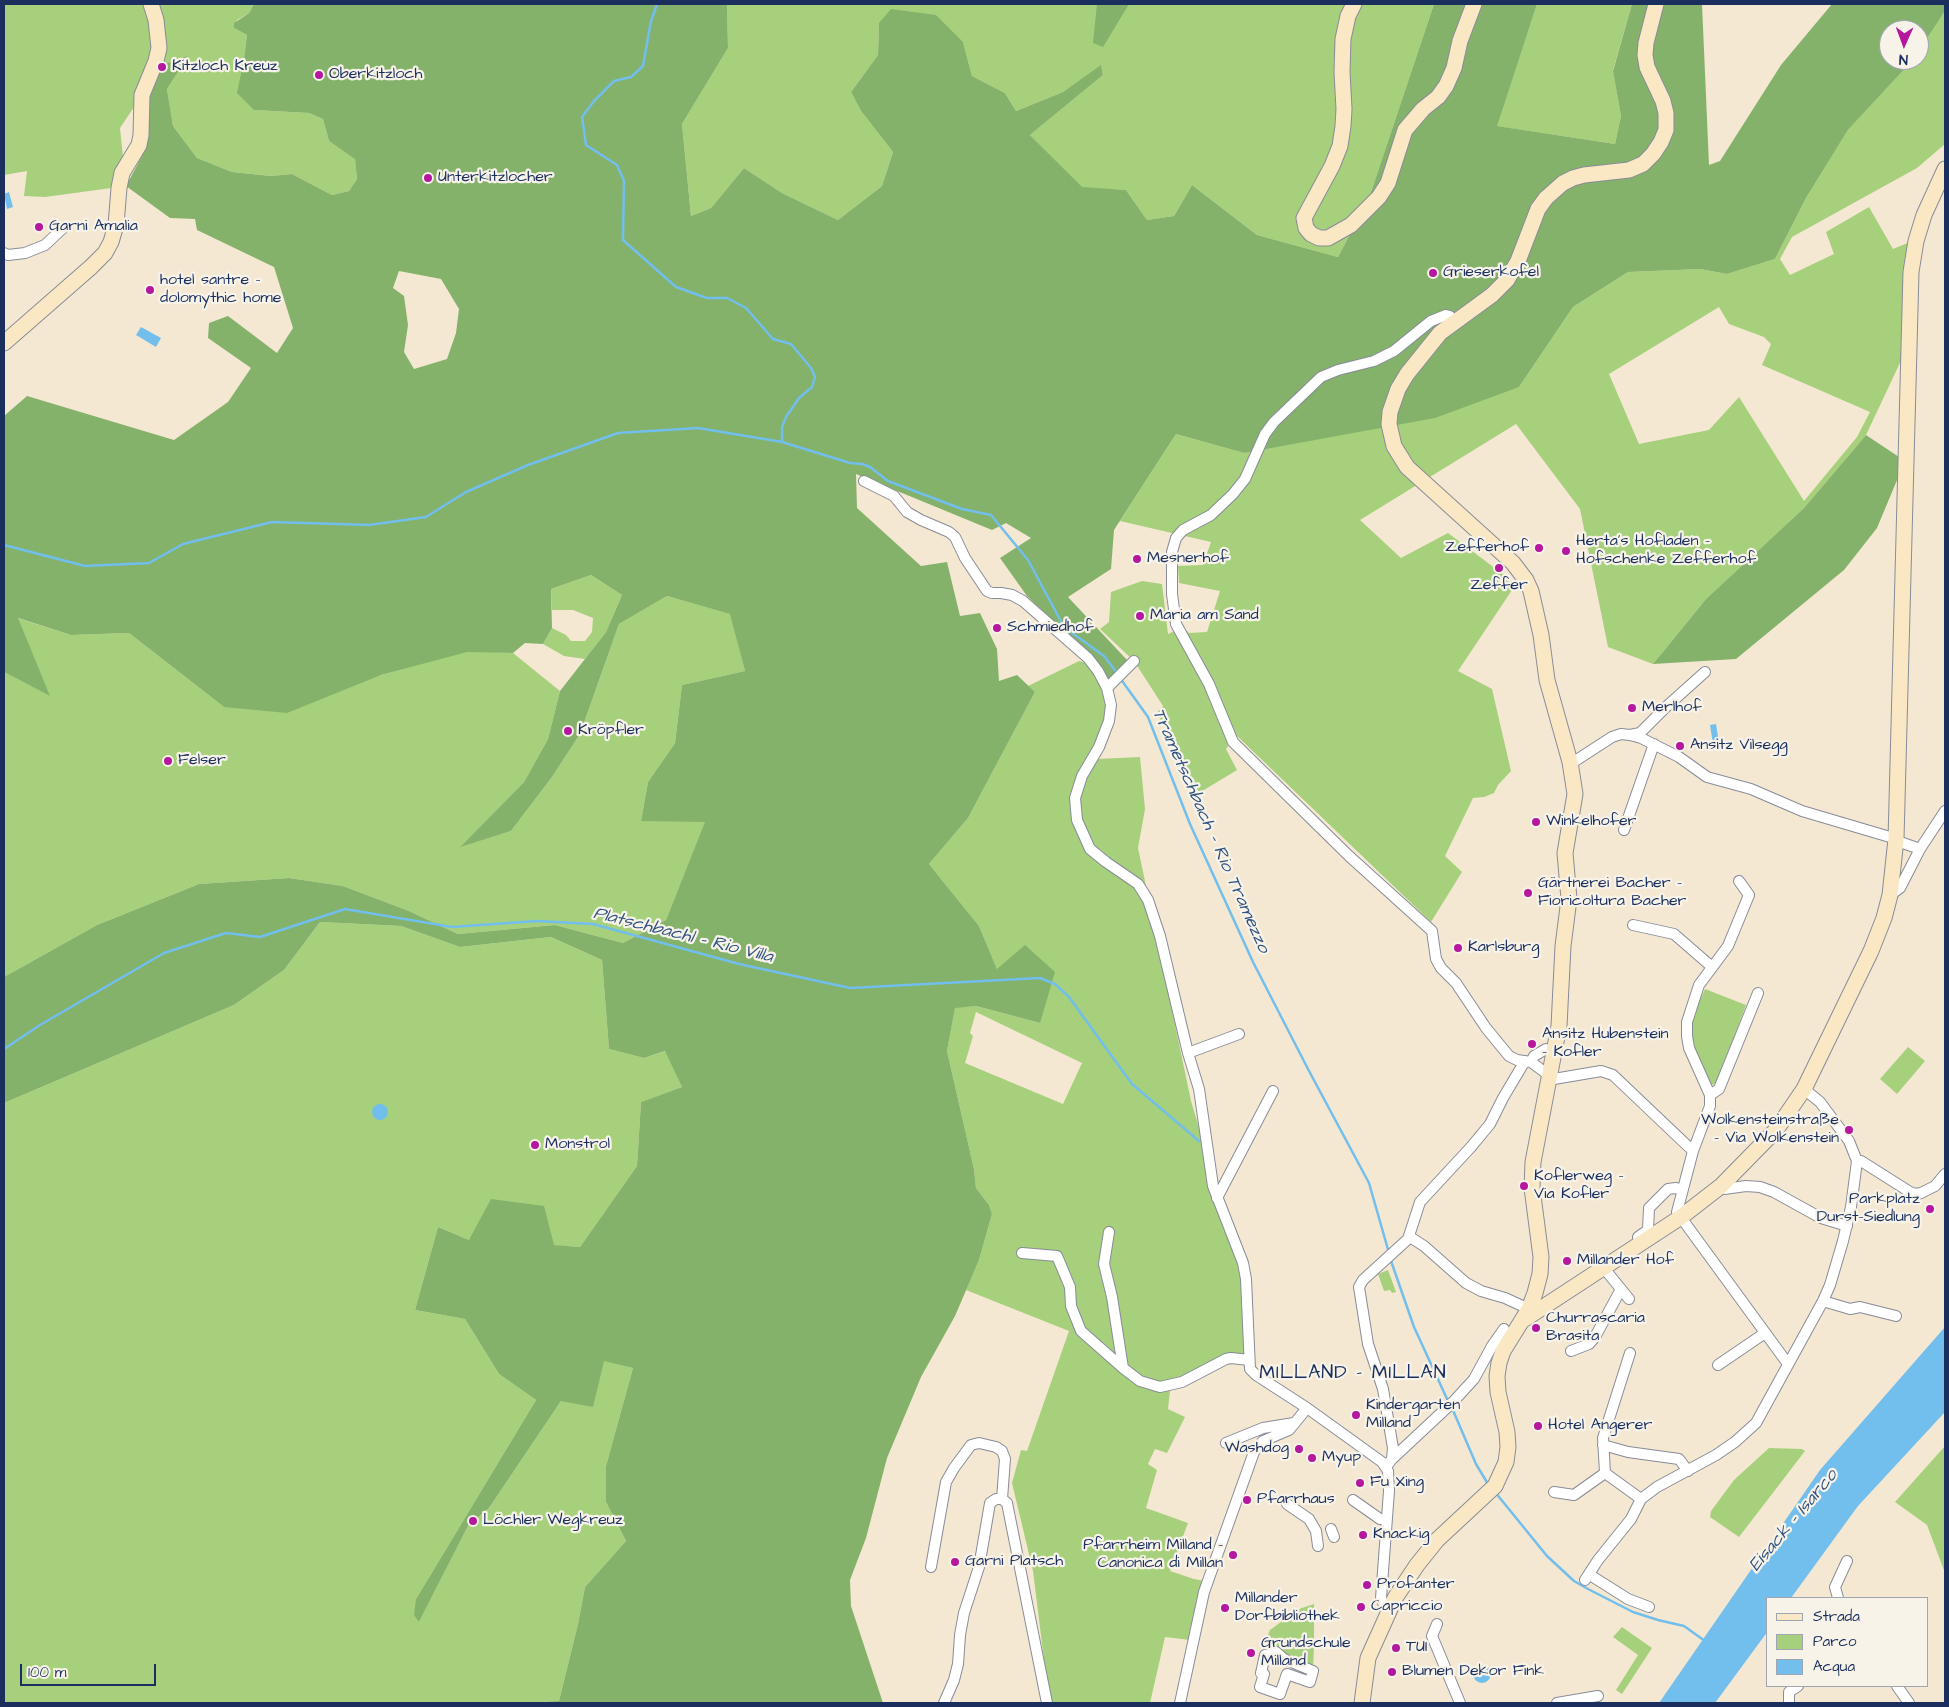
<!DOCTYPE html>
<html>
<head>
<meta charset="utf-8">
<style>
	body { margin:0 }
	#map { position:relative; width:1949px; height:1707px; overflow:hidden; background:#f5e8d3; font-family:"Architects Daughter",sans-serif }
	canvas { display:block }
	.frame { position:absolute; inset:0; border:5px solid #1b2f5e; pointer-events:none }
	.legend { position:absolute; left:1766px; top:1597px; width:162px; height:90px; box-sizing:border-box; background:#f7f3e8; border:1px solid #9fa5b1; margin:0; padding:6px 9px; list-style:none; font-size:15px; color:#1b2f5e }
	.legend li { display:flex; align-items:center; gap:10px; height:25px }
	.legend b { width:25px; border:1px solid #9fa5b1 }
	.north { position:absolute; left:1879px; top:20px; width:50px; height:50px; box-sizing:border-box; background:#f7f3e8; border:1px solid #9fa5b1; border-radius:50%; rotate:182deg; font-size:14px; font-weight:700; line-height:20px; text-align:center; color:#1b2f5e }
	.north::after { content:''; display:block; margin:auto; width:18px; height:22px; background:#b5179e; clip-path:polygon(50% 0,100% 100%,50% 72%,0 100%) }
	.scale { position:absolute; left:20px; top:1664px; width:136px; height:22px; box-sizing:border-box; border:2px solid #1b2f5e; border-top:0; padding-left:6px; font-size:15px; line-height:18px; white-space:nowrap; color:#1b2f5e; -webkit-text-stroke:4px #f7f3e8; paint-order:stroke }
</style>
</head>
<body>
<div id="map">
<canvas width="1949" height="1707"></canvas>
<div class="frame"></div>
<ul class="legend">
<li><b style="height:6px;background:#fae7c3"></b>Strada</li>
<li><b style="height:14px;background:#a6d07b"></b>Parco</li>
<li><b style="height:14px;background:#72beec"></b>Acqua</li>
</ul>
<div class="north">N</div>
<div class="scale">100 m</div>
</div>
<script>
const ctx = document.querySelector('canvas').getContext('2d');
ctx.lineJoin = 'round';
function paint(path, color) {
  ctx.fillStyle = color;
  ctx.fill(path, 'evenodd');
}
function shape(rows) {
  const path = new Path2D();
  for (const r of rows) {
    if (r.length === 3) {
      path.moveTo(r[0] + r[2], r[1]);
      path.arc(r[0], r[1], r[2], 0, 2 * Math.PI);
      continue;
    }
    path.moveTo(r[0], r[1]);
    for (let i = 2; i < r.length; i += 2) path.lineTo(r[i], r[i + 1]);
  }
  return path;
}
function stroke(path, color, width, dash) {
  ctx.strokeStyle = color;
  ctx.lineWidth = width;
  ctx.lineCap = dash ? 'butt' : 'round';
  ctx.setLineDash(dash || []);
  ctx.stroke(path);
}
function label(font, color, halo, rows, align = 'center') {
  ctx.font = font + ' "Architects Daughter",sans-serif';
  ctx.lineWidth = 4.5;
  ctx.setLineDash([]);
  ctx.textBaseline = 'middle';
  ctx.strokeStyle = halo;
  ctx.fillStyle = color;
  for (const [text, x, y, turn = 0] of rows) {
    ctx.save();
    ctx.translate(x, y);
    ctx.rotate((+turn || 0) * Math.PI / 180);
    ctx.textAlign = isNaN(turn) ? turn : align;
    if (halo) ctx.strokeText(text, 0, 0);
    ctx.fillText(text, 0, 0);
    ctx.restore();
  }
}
paint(shape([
	[4,4,254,4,249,13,237,20,234,28,247,35,244,59,254,110,309,113,323,119,329,141,355,158,357,179,349,191,332,195,292,174,271,176,232,172,197,158,173,126,167,89,187,57,162,65,120,128,126,186,45,197,24,196,27,171,4,175],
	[727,4,1434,4,1369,198,1338,257,1257,235,1192,185,1174,216,1147,220,1126,190,1082,188,1030,135,1103,75,1101,66,1063,92,1016,111,1005,93,972,76,963,42,879,23,878,55,851,92,861,111,893,152,882,186,838,220,782,193,744,168,711,208,691,216,682,124,728,48],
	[1537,4,1632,4,1613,70,1621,116,1615,144,1496,126],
	[1945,11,1945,144,1917,168,1792,237,1780,259,1790,275,1834,254,1826,232,1869,207,1893,249,1910,242,1914,333,1866,435,1804,508,1706,599,1653,664,1608,647,1580,509,1516,424,1360,520,1401,558,1448,533,1516,584,1458,671,1492,689,1511,771,1498,785,1494,793,1484,797,1473,798,1445,856,1462,872,1431,922,1236,735,1226,749,1237,770,1199,793,1157,713,1163,706,1134,661,1100,629,1109,622,1111,592,1142,581,1162,584,1168,634,1183,627,1189,633,1207,632,1220,591,1179,583,1178,566,1203,565,1211,542,1120,521,1176,434,1244,453,1519,387,1573,307,1628,272,1700,269,1727,274,1775,259,1806,198,1848,130,1913,60,1919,60,1919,51],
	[1719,307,1729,324,1764,337,1771,344,1762,365,1870,412,1857,437,1804,501,1739,397,1709,430,1639,444,1609,374],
	[591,575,622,595,606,632,585,659,564,656,543,644,552,628,566,635,571,641,585,641,592,632,593,618,573,610,552,610,551,589],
	[667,596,731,614,745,671,682,685,675,743,648,782,641,821,706,821,666,920,623,943,555,925,458,934,409,911,343,886,289,878,199,884,97,925,4,977,4,672,49,695,17,618,71,635,129,633,224,707,381,675,467,651,513,653,560,691,548,739,524,782,461,846,511,831,552,777,580,734,619,624],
	[1079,661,1087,663,1104,690,1106,715,1097,759,1140,757,1145,809,1138,848,1191,1101,1241,1268,1244,1353,1235,1353,1171,1382,1168,1409,1185,1417,1167,1453,1155,1449,1148,1464,1157,1470,1146,1508,1188,1523,1170,1571,1194,1579,1205,1581,1190,1640,1165,1637,1150,1703,1052,1703,1048,1692,1033,1571,1012,1483,1021,1450,1027,1451,1069,1331,966,1290,979,1260,992,1214,989,1205,976,1188,974,1169,947,1051,955,1007,976,1006,1040,1023,997,969,979,926,929,864,968,818,1035,692,1028,686],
	[976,1012,1082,1063,1063,1104,965,1063,973,1036,970,1033],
	[320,922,401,926,460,947,551,937,602,960,609,1049,644,1058,666,1051,682,1087,641,1102,637,1166,580,1247,469,1240,438,1227,415,1310,465,1319,499,1374,536,1400,416,1599,419,1622,468,1526,489,1508,561,1401,603,1360,633,1368,606,1466,606,1502,626,1541,585,1587,578,1624,559,1701,514,1703,4,1703,4,1103,234,1005,284,970],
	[1705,989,1746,1005,1717,1082,1712,1085,1709,1081,1696,1052,1691,1035,1694,1014],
	[1908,1047,1925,1061,1897,1094,1880,1079],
	[1388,1270,1396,1292,1392,1293,1390,1290,1384,1291,1378,1274],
	[1945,1446,1945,1573,1927,1525,1895,1502],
	[1769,1448,1802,1449,1805,1451,1739,1537,1710,1517,1711,1511,1734,1480],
	[1314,1604,1314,1645,1313,1671,1276,1652,1268,1635,1270,1630,1299,1609],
	[1622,1627,1652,1648,1622,1694,1616,1690,1638,1655,1613,1637]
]), '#a6d07b');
paint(shape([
	[254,4,727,4,728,48,682,124,691,216,711,208,744,168,782,193,838,220,882,186,893,152,861,111,851,92,878,55,879,23,891,9,936,15,963,42,972,76,1005,93,1016,111,1063,92,1101,65,1103,75,1030,135,1082,187,1126,190,1147,220,1174,216,1192,185,1257,235,1338,257,1369,198,1434,4,1537,4,1497,126,1615,144,1621,116,1613,71,1632,4,1702,4,1709,165,1720,161,1781,65,1832,4,1945,4,1945,11,1919,51,1919,30,1889,30,1889,60,1913,60,1848,130,1806,198,1775,259,1727,274,1700,269,1628,272,1573,307,1519,387,1435,418,1244,453,1176,434,1114,530,1111,569,1068,597,1127,660,1107,680,1093,659,1027,596,1000,558,1031,538,1006,523,992,530,856,474,857,508,921,566,947,562,960,616,980,613,997,649,999,681,1017,675,1035,692,968,818,929,864,979,926,997,969,1025,945,1055,972,1040,1023,976,1006,955,1008,947,1051,974,1169,976,1188,989,1205,992,1214,979,1260,955,1316,921,1377,887,1458,866,1538,850,1580,851,1606,883,1703,515,1703,559,1701,578,1624,585,1587,626,1541,606,1502,606,1466,633,1368,604,1361,593,1407,561,1401,489,1508,468,1526,419,1622,414,1615,416,1599,536,1400,499,1374,465,1319,415,1310,438,1227,469,1240,491,1199,544,1206,554,1245,580,1247,637,1166,641,1102,682,1087,665,1051,644,1058,609,1049,602,960,551,937,460,947,401,926,320,922,284,970,234,1005,4,1103,4,977,97,925,199,884,289,878,343,886,409,911,458,934,555,925,623,943,666,920,705,822,641,821,648,782,675,743,682,685,745,671,730,614,667,596,619,624,580,734,552,777,511,831,460,847,524,782,548,739,560,691,606,632,622,595,591,575,551,589,552,628,543,644,525,643,513,653,467,652,381,675,287,713,224,707,129,633,71,635,18,618,50,696,4,672,4,416,27,396,174,440,228,402,251,368,208,338,209,323,228,316,277,353,293,328,274,267,197,230,195,219,170,218,126,186,142,156,148,140,149,97,162,65,188,56,167,89,173,126,197,158,232,172,271,176,292,174,332,195,349,191,357,179,355,159,329,141,323,119,309,113,254,110,237,93,244,59,247,35,234,28,234,23,249,13],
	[399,271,441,279,459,309,456,333,447,359,414,369,404,352,408,325,404,296,393,288],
	[1097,4,1129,4,1103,47,1093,43],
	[1866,435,1905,461,1877,528,1844,570,1736,659,1653,664,1706,599,1804,508]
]), '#84b26b');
paint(shape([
	[9,192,13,207,7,209,4,194],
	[141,327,161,338,156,347,136,335],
	[1716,724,1719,743,1713,744,1710,725],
	[380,1112,8],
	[1945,1327,1945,1412,1858,1506,1791,1598,1768,1598,1768,1631,1715,1703,1659,1703,1820,1470],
	[1482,1674,9]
]), '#72beec');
stroke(shape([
	[657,4,651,21,643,66,631,77,614,81,594,101,582,117,586,145,617,165,624,181,623,240,676,287,707,298,727,298,746,308,773,339,791,344,811,368,815,377,812,387,799,398,786,417,782,427,782,442],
	[4,545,85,566,149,563,183,544,272,522,369,525,426,517,466,492,528,465,618,433,698,428,782,442,850,463,862,464,870,467,888,481,962,509,991,515,1028,560,1064,627,1104,656,1117,673],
	[1120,678,1148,717,1190,824,1253,962,1308,1069,1369,1183,1389,1253],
	[4,1049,40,1025,164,953,226,933,260,937,345,909,452,927,537,921,593,924,739,964,850,988,1040,978,1055,984,1069,997,1132,1084,1199,1141],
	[1390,1258,1414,1327,1448,1401],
	[1452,1408,1476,1464,1488,1484],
	[1495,1492,1547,1556,1574,1581,1588,1589,1633,1612,1658,1620,1684,1626,1705,1641]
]), '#72beec', 2.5);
const street = shape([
	[4,253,8,255,25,253,45,245,63,228],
	[1454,321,1450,316,1446,315,1431,321,1394,351,1374,361,1338,370,1321,377,1274,422,1265,434,1245,479,1233,494,1211,515,1183,530,1176,538,1172,552,1172,594,1176,624,1209,684,1233,742,1349,856,1432,931,1436,959,1441,968,1456,983,1486,1028,1509,1056,1517,1060,1531,1062,1554,1079,1601,1071,1613,1075,1693,1151],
	[864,481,894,496,907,512,921,520,949,532,955,537,965,558,987,591,992,593,1001,593,1012,595,1023,601,1088,658,1098,671,1107,688,1111,705,1109,721,1099,747,1082,776,1075,798,1077,820,1090,849,1106,862,1138,884,1148,900,1160,936,1188,1053,1199,1089,1213,1186,1243,1263,1246,1279,1250,1369,1256,1375,1307,1408,1382,1462,1388,1471,1389,1491,1381,1598,1387,1612],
	[1107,688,1134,661],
	[1630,735,1641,738,1679,757,1707,777,1751,789,1802,811,1890,837,1900,842,1920,849],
	[1570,762,1575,761,1612,737,1621,734,1630,735,1640,733,1666,707,1705,672],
	[1624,830,1654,744],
	[1739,881,1749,895,1728,946,1699,985,1687,1022,1687,1036,1689,1048,1710,1095,1710,1106,1693,1151,1677,1212,1788,1364],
	[1890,895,1900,888,1920,849,1945,811],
	[1633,925,1674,934,1712,967],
	[1188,1053,1239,1034],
	[1531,1062,1534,1056,1546,1049],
	[1710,1095,1719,1089,1758,993],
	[1857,1161,1861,1161,1910,1192,1915,1194,1921,1193,1935,1186,1945,1174],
	[1721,1186,1724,1189,1746,1186,1760,1187,1774,1192,1821,1218,1847,1226],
	[1217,1198,1273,1091],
	[1109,1232,1104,1264,1112,1297,1123,1368,1140,1381,1160,1387,1182,1382,1226,1359,1231,1358,1249,1360],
	[1410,1237,1424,1246,1466,1283,1481,1291,1505,1298,1529,1309],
	[1638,1237,1648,1230,1649,1208,1668,1189,1676,1188,1682,1190],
	[1022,1253,1057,1256,1070,1287,1071,1306,1081,1331,1123,1368],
	[1603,1267,1629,1299],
	[1823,1301,1850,1309,1860,1307,1896,1316],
	[1571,1351,1589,1344,1595,1337,1621,1289],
	[1630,1353,1603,1438,1605,1473,1641,1499],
	[1718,1365,1765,1333],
	[1226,1443,1263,1428,1294,1423],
	[1603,1445,1628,1452,1679,1459,1688,1471],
	[1392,1459,1453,1402,1474,1379,1492,1346,1504,1329],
	[1386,1467,1392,1459,1393,1448,1383,1389,1368,1344,1359,1287,1363,1280,1408,1239,1420,1202,1471,1147,1490,1124,1503,1098,1525,1061],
	[1554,1492,1574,1495,1605,1473],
	[1353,1500,1380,1519],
	[1287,1504,1309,1519,1316,1531,1318,1546],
	[1331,1529,1334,1537],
	[931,1567,946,1482,954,1468,971,1445,979,1443,996,1447,1002,1451,1005,1459,1002,1499],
	[1590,1575,1628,1599,1649,1607],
	[1585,1580,1598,1560,1631,1519,1641,1499,1657,1487,1716,1455,1735,1442,1756,1423,1823,1301,1830,1285,1843,1241,1851,1207,1857,1161,1849,1141,1820,1102,1804,1089],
	[1838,1598,1835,1587,1847,1561],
	[1437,1624,1432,1636,1460,1703],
	[1276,1652,1284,1659,1313,1671,1310,1682,1287,1674,1280,1694,1260,1687,1264,1674,1261,1673,1265,1655,1276,1652],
	[1897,1686,1909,1703],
	[944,1703,954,1680,958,1664,960,1635,964,1613,979,1567,990,1503,996,1499,1002,1499,1007,1503,1047,1703],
	[1180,1703,1204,1592,1254,1452,1263,1441,1289,1430,1307,1408],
	[1557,1703,1598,1696],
	[1789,1703,1789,1692,1798,1686]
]);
const secondary = shape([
	[1354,4,1348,16,1343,39,1342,72,1344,109,1343,126,1340,146,1332,166,1304,218,1306,228,1311,234,1319,238,1328,238,1351,225,1379,197,1388,183,1405,130,1423,109,1438,97,1446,86,1454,68,1460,41,1474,4],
	[4,343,91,267,105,253,111,242,116,225,119,188,122,173,139,145,141,135,142,95,156,61,159,48,156,20,151,4],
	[1525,1319,1681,1217,1721,1186,1776,1130,1804,1089,1871,951,1884,918,1890,895,1896,839,1911,272,1916,241,1924,215,1945,169],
	[1362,1703,1368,1658,1395,1598,1417,1565,1437,1540,1495,1486,1506,1462,1508,1447,1507,1432,1498,1392,1497,1376,1499,1363,1503,1351,1529,1309,1535,1293,1540,1274,1541,1257,1532,1188,1533,1162,1559,1026,1563,946,1569,899,1565,853,1575,794,1570,762,1547,680,1541,635,1531,591,1526,580,1513,563,1407,467,1394,446,1389,424,1390,412,1398,389,1407,374,1440,333,1492,295,1507,280,1518,261,1538,209,1546,198,1563,183,1573,178,1584,175,1629,170,1643,164,1653,154,1661,142,1666,130,1666,113,1663,101,1647,67,1645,55,1646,43,1656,4]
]);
stroke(street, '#888c98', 12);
stroke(secondary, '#888c98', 17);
stroke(street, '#fff', 10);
stroke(secondary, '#fae7c3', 15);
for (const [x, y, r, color] of [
	[162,67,5,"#b5179e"],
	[319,75,5,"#b5179e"],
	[428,178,5,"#b5179e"],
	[39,227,5,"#b5179e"],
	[1433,273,5,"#b5179e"],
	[150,290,5,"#b5179e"],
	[1539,548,5,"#b5179e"],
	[1566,551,5,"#b5179e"],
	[1137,559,5,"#b5179e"],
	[1499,568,5,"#b5179e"],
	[1140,616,5,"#b5179e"],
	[997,628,5,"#b5179e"],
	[1632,708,5,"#b5179e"],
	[568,731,5,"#b5179e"],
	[1680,746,5,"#b5179e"],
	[168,761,5,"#b5179e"],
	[1536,822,5,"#b5179e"],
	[1528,893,5,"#b5179e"],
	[1458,948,5,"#b5179e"],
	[1532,1044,5,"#b5179e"],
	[1849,1130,5,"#b5179e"],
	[535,1145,5,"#b5179e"],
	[1524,1186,5,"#b5179e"],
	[1930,1209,5,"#b5179e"],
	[1567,1261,5,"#b5179e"],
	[1536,1328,5,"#b5179e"],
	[1356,1415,5,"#b5179e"],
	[1538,1426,5,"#b5179e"],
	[1299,1449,5,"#b5179e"],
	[1312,1458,5,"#b5179e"],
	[1360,1483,5,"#b5179e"],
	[1247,1500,5,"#b5179e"],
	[473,1521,5,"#b5179e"],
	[1363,1535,5,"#b5179e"],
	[1233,1555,5,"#b5179e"],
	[955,1562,5,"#b5179e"],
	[1367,1585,5,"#b5179e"],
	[1361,1607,5,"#b5179e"],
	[1225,1608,5,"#b5179e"],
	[1396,1648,5,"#b5179e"],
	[1251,1653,5,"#b5179e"],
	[1392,1672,5,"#b5179e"]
]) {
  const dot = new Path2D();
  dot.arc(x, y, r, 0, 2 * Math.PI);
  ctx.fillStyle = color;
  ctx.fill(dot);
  stroke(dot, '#f7f3e8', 2);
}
label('16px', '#1b2f5e', '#f7f3e8', [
	["Kitzloch Kreuz",172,67],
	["Oberkitzloch",329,75],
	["Unterkitzlocher",438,178],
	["Garni Amalia",49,227],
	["Grieserkofel",1443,273],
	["hotel santre -",160,281],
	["dolomythic home",160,299],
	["Herta's Hofladen -",1576,542],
	["Hofschenke Zefferhof",1576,560],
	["Zefferhof",1529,548,"right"],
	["Mesnerhof",1147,559],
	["Zeffer",1499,586,"center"],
	["Maria am Sand",1150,616],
	["Schmiedhof",1007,628],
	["Merlhof",1642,708],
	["Kröpfler",578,731],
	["Ansitz Vilsegg",1690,746],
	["Felser",178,761],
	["Winkelhofer",1546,822],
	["Gärtnerei Bacher -",1538,884],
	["Fioricoltura Bacher",1538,902],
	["Karlsburg",1468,948],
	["Ansitz Hubenstein",1542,1035],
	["- Kofler",1542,1053],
	["Wolkensteinstraße",1839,1121,"right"],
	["- Via Wolkenstein",1839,1139,"right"],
	["Monstrol",545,1145],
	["Koflerweg -",1534,1177],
	["Via Kofler",1534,1195],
	["Parkplatz",1920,1200,"right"],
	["Durst-Siedlung",1920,1218,"right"],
	["Millander Hof",1577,1261],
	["Churrascaria",1546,1319],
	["Brasita",1546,1337],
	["Kindergarten",1366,1406],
	["Milland",1366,1424],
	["Hotel Angerer",1548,1426],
	["Washdog",1289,1449,"right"],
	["Myup",1322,1458],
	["Fu Xing",1370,1483],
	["Pfarrhaus",1257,1500],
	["Löchler Wegkreuz",483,1521],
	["Knackig",1373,1535],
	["Pfarrheim Milland -",1223,1546,"right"],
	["Canonica di Millan",1223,1564,"right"],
	["Garni Platsch",965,1562],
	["Profanter",1377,1585],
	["Millander",1235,1599],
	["Dorfbibliothek",1235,1617],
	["Capriccio",1371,1607],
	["Grundschule",1261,1644],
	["Milland",1261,1662],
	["TUI",1406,1648],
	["Blumen Dekor Fink",1402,1672]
], 'left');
label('italic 18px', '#315382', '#f7f3e8', [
	["Trametschbach - Rio Tramezzo",1210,831,66],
	["Platschbachl - Rio Villa",683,936,14],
	["Eisack - Isarco",1794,1521,-50]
]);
ctx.letterSpacing = '1px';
label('19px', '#1b2f5e', '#f7f3e8', [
	["MILLAND - MILLAN",1353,1374]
]);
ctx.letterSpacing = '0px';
</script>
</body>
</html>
